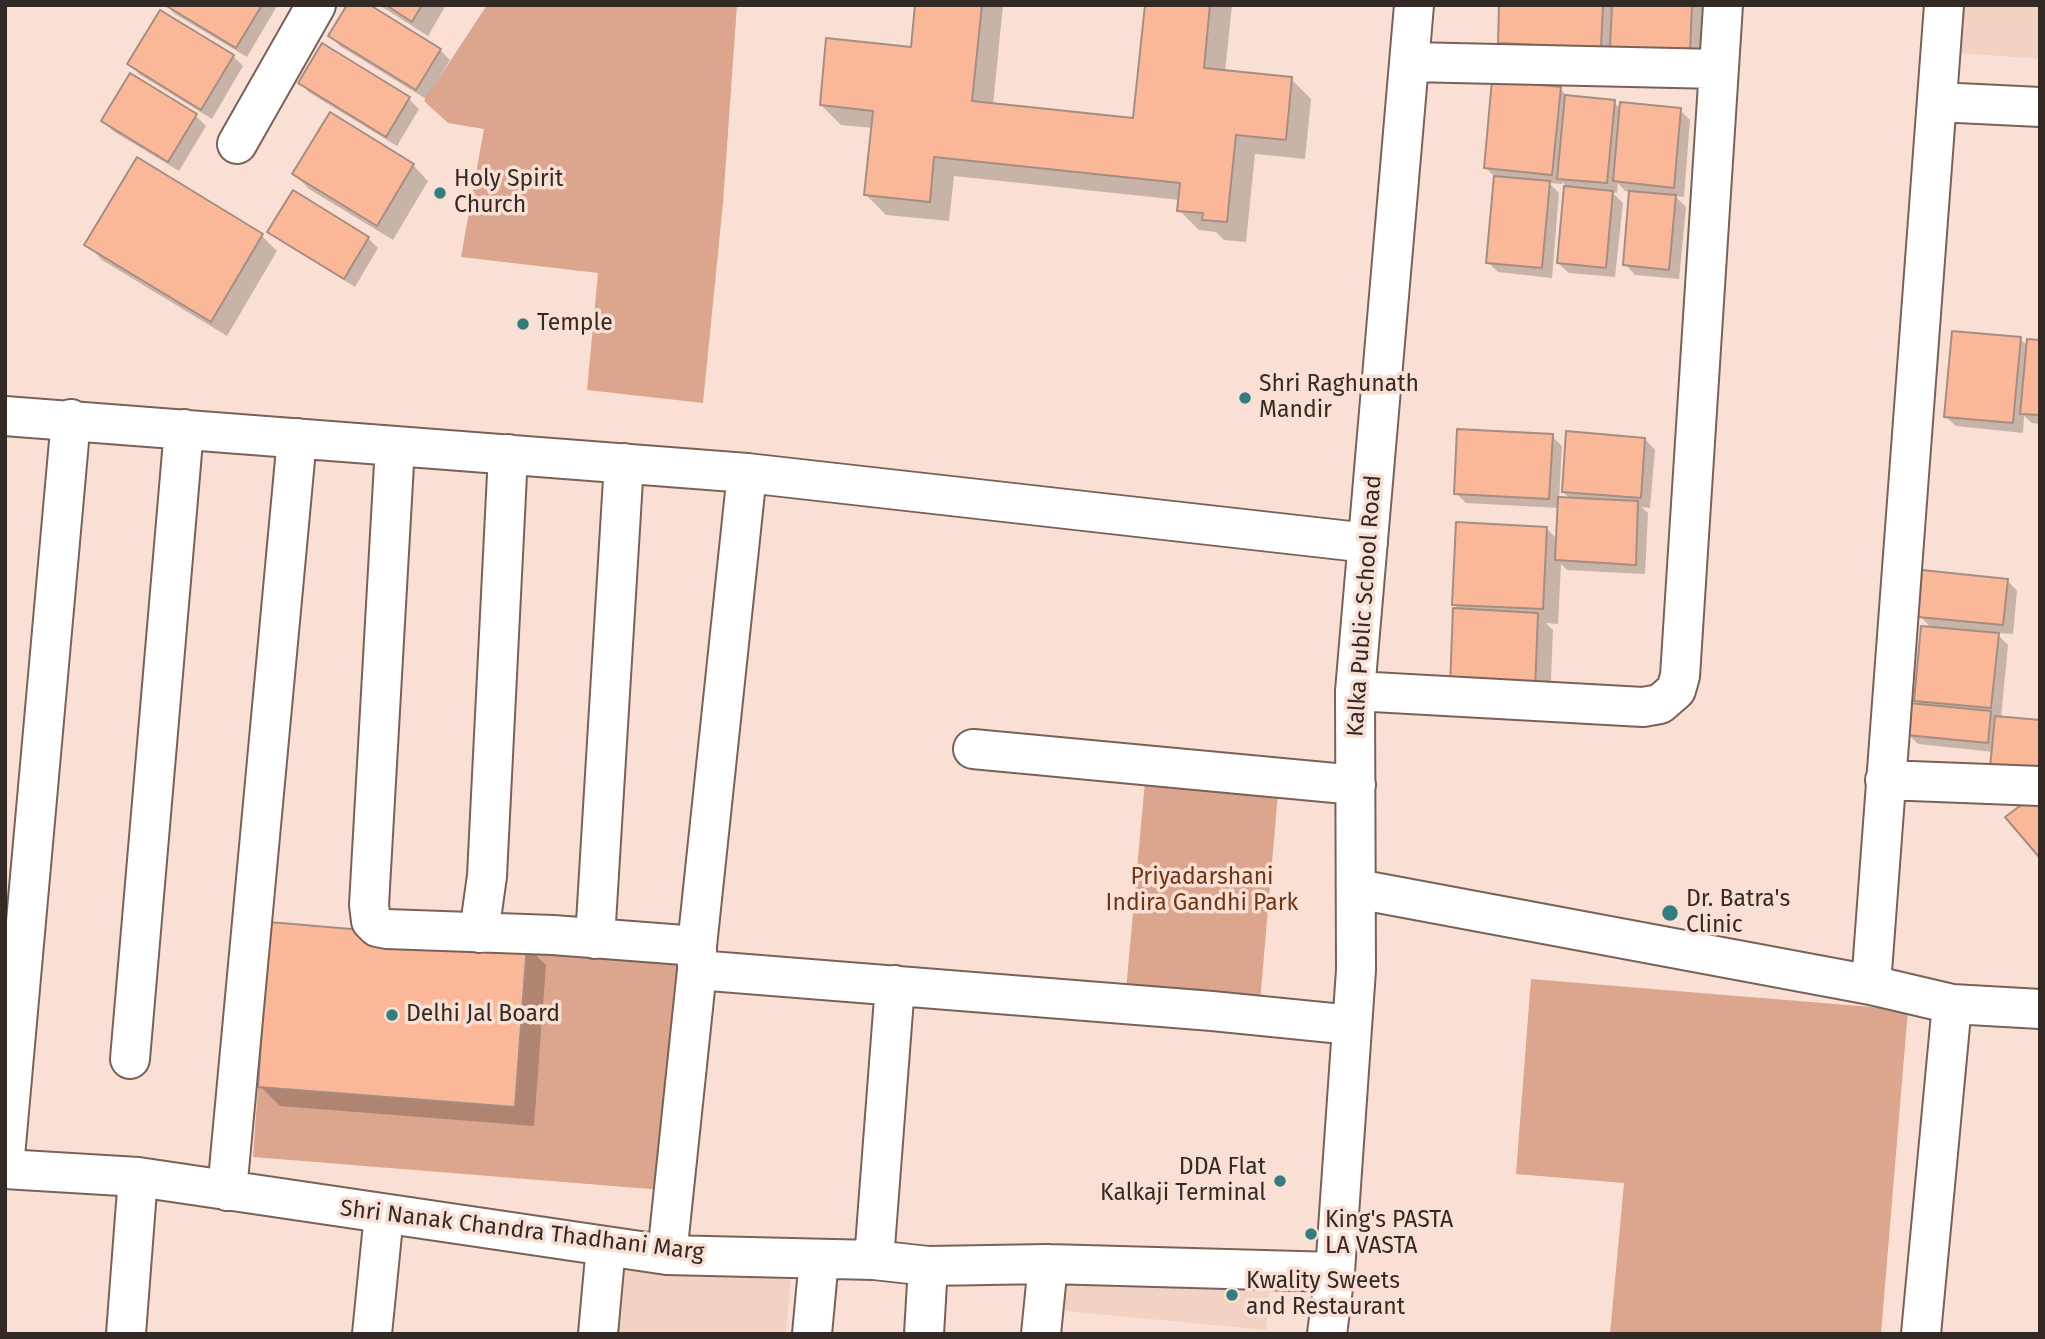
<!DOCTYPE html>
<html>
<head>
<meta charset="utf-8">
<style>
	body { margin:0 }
	#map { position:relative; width:2045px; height:1339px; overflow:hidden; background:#fae0d4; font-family:"Fira Sans",sans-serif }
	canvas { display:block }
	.frame { position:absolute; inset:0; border:7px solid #332925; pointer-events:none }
</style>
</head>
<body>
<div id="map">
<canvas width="2045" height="1339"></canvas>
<div class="frame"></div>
</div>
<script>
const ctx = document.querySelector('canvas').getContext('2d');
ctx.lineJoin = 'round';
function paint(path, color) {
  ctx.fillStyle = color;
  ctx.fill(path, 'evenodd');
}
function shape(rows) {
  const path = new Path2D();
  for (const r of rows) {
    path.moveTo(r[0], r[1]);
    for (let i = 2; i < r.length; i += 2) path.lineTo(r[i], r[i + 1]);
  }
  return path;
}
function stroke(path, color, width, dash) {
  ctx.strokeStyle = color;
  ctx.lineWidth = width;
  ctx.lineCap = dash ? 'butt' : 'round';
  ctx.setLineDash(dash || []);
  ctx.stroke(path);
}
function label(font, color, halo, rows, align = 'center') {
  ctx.font = font + ' "Fira Sans",sans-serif';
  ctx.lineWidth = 7;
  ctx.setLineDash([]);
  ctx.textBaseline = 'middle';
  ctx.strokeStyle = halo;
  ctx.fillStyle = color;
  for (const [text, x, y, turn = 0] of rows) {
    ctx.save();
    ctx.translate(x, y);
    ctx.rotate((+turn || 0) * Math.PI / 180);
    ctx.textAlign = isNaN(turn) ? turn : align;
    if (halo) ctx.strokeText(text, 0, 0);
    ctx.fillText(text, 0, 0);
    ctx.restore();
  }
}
paint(shape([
	[1951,5,2040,5,2040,59,1947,52],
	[590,1225,794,1244,786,1334,580,1334],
	[1061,1249,1271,1269,1266,1330,1055,1310]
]), '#f2d2c2');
paint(shape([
	[487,5,737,5,723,203,703,403,587,390,598,273,461,257,484,129,448,123,424,101],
	[1145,781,1278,793,1260,1002,1126,990],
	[527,944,693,957,675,1191,253,1157,258,1087,514,1107],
	[1531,979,1908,1010,1881,1334,1610,1334,1624,1183,1516,1174]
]), '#dba68d');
paint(shape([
	[166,5,276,5,277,6,247,57,175,14],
	[379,5,446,5,428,36],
	[917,5,1003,5,993,105,1135,120,1147,5,1232,5,1225,72,1291,79,1311,99,1305,159,1255,154,1246,242,1224,240,1216,232,1199,230,1179,210,1180,200,954,176,949,221,886,215,866,195,873,128,841,125,821,105,913,48],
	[1501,5,1702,5,1699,61,1515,57,1499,42],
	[161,12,233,56,243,66,212,119,139,74,129,64],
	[330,36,440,50,450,60,426,99,340,46],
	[300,83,409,99,419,109,397,146,310,93],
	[1560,89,1568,97,1614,102,1621,110,1680,110,1690,120,1684,197,1675,196,1686,207,1679,279,1635,275,1625,264,1631,192,1625,191,1618,183,1617,193,1612,192,1623,203,1615,277,1569,273,1558,263,1569,189,1562,182,1562,184,1549,183,1559,193,1552,278,1498,272,1488,262,1495,177,1486,168],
	[330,114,413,165,428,181,393,240,309,189,294,174],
	[196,116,206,126,179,171,113,131,103,121],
	[138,159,262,236,277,251,227,336,102,260,87,244],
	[293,193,368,238,378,248,355,287,280,241,269,231],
	[2020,339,2028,346,2040,342,2040,424,2032,423,2024,416,2023,433,1956,426,1945,416],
	[1552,436,1562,446,1559,500,1571,500,1563,492,1645,439,1655,450,1650,508,1641,507,1648,513,1645,574,1567,570,1561,564,1558,624,1546,623,1553,630,1550,705,1454,604,1546,528,1558,540,1559,508,1466,503,1456,493],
	[2007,580,2017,591,2013,634,1996,633,2008,645,2001,718,1994,752,1918,744,1908,734,1921,706,1916,700,1932,629,1920,616],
	[526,946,546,965,534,1126,280,1106,260,1086]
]), '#0003');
const building = shape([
	[165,5,262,5,236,48,165,5],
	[347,5,370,5,441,49,416,90,328,36,347,5],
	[386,5,422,5,412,22,386,5],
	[915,5,982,5,972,101,1133,118,1145,5,1210,5,1204,68,1292,77,1286,140,1236,135,1227,222,1202,220,1203,213,1177,211,1180,183,934,157,930,202,864,195,873,111,820,105,826,38,911,47,915,5],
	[1499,5,1603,5,1601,48,1498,43,1499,5],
	[1612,5,1692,5,1690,51,1610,47,1612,5],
	[160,10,234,55,201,110,127,64,160,10],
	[322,43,410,97,386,137,298,83,322,43],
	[130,73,197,114,168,162,101,121,130,73],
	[1492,80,1561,87,1552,175,1484,168,1492,80],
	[1565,95,1615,100,1607,183,1557,179,1565,95],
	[1620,102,1681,108,1674,188,1613,181,1620,102],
	[330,112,414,164,377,226,292,174,330,112],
	[137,157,263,234,211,322,84,245,137,157],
	[1494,176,1550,181,1542,268,1486,263,1494,176],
	[1564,186,1613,191,1606,268,1557,263,1564,186],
	[293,190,369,237,344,279,267,232,293,190],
	[1629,191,1676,195,1669,270,1623,265,1629,191],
	[1952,331,2021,337,2013,423,1944,417,1952,331],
	[2027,339,2040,340,2040,415,2020,414,2027,339],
	[1457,429,1553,434,1549,499,1454,494,1457,429],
	[1566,431,1645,438,1641,498,1562,492,1566,431],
	[1558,497,1638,501,1636,565,1555,560,1558,497],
	[1456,522,1547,527,1543,609,1452,605,1456,522],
	[1922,570,2008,579,2003,625,1918,617,1922,570],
	[1453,608,1538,613,1535,690,1450,686,1453,608],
	[1921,626,1999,633,1991,708,1914,701,1921,626],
	[1909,703,1991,711,1988,743,1906,735,1909,703],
	[1995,716,2040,720,2040,773,1990,768,1995,716],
	[2032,797,2040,807,2039,857,2005,817,2032,797],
	[269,922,527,944,515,1107,258,1087,269,922]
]);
paint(building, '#fbb899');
stroke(building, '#a48d82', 2);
const minor = shape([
	[1410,62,1718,69],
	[1937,102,2040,107],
	[237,144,316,5],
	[5,416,747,473,1368,543],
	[395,446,369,905,371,921,377,927,387,929,553,935,697,946],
	[1355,691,1643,707,1660,704,1676,690,1680,676,1723,5],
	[973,749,1356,785],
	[1885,780,2040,786],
	[1357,889,1871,985,1952,1004,2040,1009],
	[479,933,487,876,508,454],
	[595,939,624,463],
	[697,970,1212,1011,1352,1025],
	[1871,985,1944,5],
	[130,1059,184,429],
	[5,1156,71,419],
	[5,1169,138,1177,667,1255,874,1260,928,1266,1048,1264,1335,1272],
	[227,1191,297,438],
	[667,1255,697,970,697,946,747,473],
	[874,1260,895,985],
	[126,1334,138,1177],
	[372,1334,384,1214],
	[598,1334,606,1246],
	[812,1334,819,1259],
	[924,1334,928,1266],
	[1041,1334,1048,1264],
	[1327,1334,1335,1272,1356,970,1355,691,1414,5],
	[1921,1334,1952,1004]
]);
stroke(minor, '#786258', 42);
stroke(minor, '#fff', 38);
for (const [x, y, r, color] of [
	[440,193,7,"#347d7e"],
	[523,324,7,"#347d7e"],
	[1245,398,7,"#347d7e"],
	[1670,913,9,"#347d7e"],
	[392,1015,7,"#347d7e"],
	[1280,1181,7,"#347d7e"],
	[1311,1234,7,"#347d7e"],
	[1232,1295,7,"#347d7e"]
]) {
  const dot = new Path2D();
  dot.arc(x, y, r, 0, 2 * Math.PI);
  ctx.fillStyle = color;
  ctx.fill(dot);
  stroke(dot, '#fae0d4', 2.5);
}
label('23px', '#332925', '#fae0d4', [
	["Holy Spirit",454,180],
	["Church",454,206],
	["Temple",537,324],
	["Shri Raghunath",1259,385],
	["Mandir",1259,411],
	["Dr. Batra's",1686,900],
	["Clinic",1686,926],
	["Delhi Jal Board",406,1015],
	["DDA Flat",1266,1168,"right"],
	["Kalkaji Terminal",1266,1194,"right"],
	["King's PASTA",1325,1221],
	["LA VASTA",1325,1247],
	["Kwality Sweets",1246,1282],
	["and Restaurant",1246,1308]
], 'left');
label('23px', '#332925', '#fae0d4', [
	["Kalka Public School Road",1365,606,-86],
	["Shri Nanak Chandra Thadhani Marg",522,1231,7]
]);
label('23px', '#6f3413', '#fae0d4', [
	["Priyadarshani",1202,878],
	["Indira Gandhi Park",1202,904]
]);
</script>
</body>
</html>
